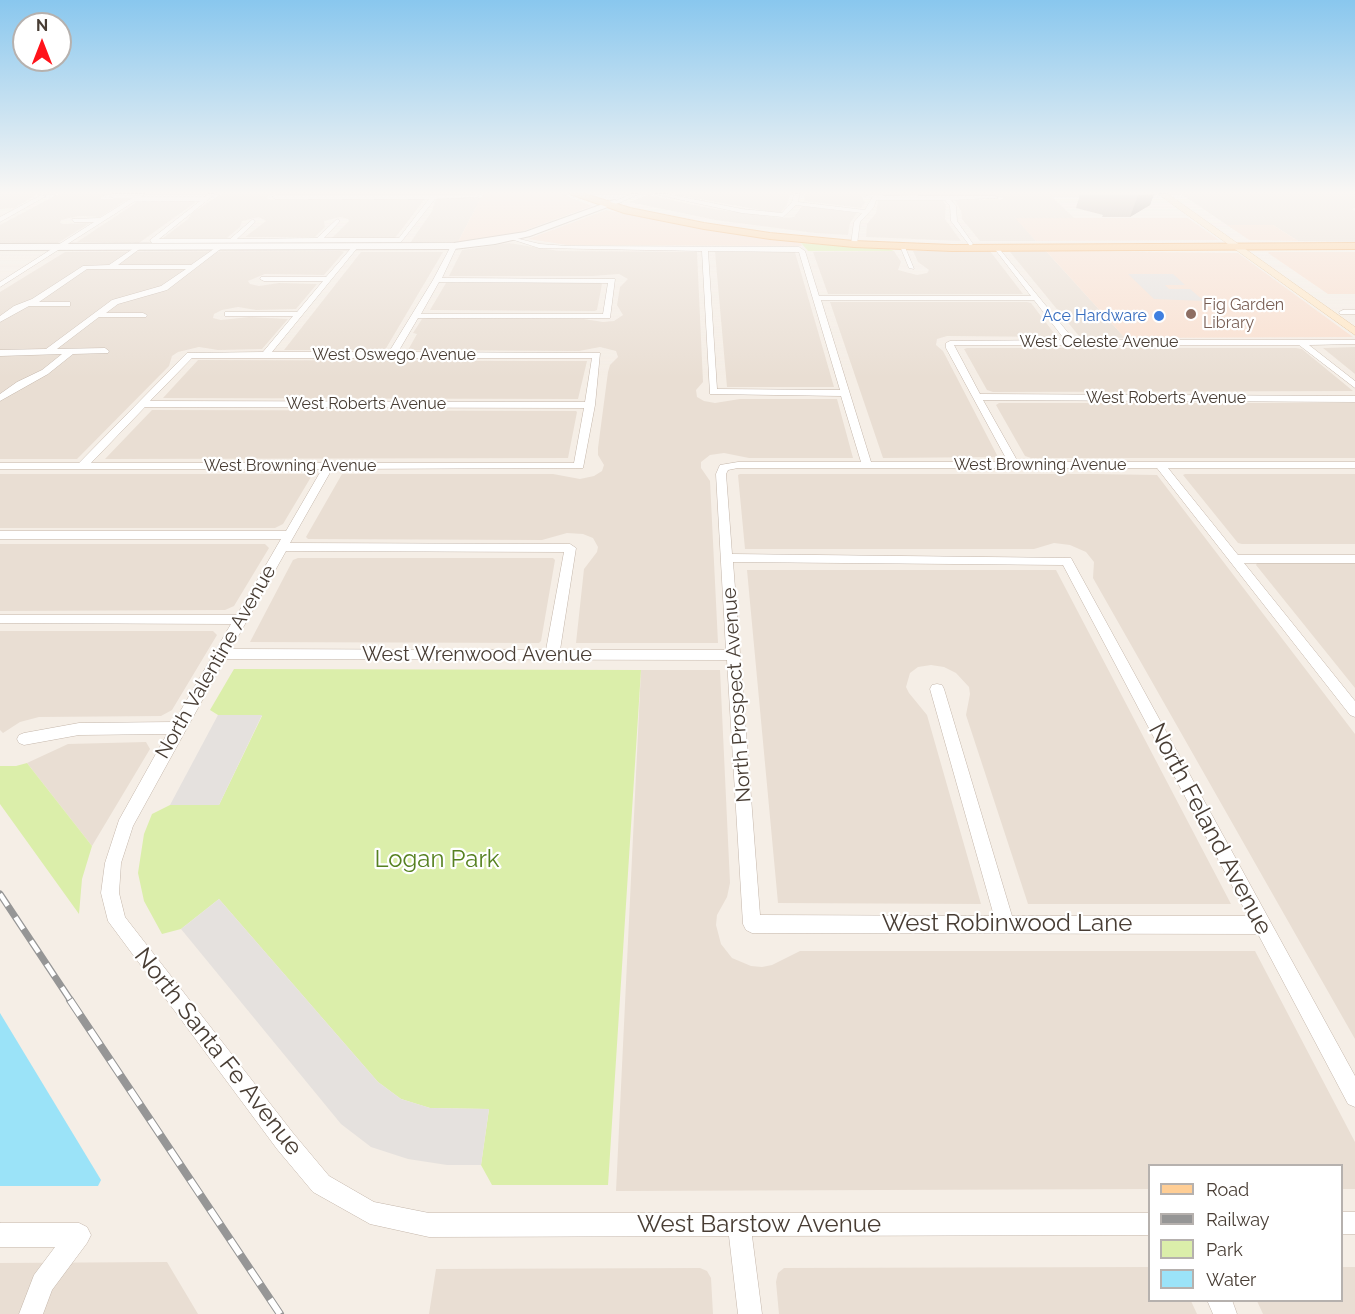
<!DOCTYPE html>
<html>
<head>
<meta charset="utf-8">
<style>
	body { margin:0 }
	#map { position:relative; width:1355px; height:1314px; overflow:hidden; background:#f5eee6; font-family:Raleway,sans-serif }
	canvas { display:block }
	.legend { position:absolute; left:1148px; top:1164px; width:195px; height:138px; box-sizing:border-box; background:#fff; border:2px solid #b6b1ae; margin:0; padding:8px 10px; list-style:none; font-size:18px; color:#483d34 }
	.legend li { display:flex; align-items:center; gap:12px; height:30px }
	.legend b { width:30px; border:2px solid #b6b1ae }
	.north { position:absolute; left:12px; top:12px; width:60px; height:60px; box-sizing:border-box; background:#fff; border:2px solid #b6b1ae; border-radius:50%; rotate:0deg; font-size:16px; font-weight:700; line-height:24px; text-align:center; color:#483d34 }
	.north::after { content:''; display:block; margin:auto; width:21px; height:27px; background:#ff131a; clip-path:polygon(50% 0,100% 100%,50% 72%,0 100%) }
</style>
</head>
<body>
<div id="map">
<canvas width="1355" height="1314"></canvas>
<ul class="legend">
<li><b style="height:8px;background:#ffce95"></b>Road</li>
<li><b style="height:8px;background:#969696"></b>Railway</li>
<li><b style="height:16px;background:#dbeeaa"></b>Park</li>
<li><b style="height:16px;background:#9be3f8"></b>Water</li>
</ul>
<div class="north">N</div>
</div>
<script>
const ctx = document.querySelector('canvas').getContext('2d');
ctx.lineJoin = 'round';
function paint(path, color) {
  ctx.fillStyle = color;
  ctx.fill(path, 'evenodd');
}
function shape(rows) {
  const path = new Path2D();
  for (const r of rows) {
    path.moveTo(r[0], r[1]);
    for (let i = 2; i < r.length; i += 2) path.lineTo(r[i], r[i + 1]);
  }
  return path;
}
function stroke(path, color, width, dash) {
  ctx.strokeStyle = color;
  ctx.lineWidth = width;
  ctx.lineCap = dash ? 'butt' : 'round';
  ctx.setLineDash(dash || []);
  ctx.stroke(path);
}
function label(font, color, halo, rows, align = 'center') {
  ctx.font = font + ' Raleway,sans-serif';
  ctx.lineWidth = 4.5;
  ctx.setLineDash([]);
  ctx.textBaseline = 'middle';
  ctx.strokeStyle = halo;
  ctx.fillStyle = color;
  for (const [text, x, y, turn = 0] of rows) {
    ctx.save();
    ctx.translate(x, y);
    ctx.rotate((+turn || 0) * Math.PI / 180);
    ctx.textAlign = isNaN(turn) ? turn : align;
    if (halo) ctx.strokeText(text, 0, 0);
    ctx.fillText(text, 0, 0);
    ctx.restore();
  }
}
paint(shape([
	[0,194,37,194,15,208,0,209],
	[58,194,106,194,100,199,128,199,100,217,79,216,61,220,60,223,64,224,90,223,58,243,0,244,0,225],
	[221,194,271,194,267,198,271,200,425,199,395,238,332,238,349,221,348,219,340,217,324,221,325,227,315,237,245,237,266,221,259,217,242,221,240,227,227,238,163,238,188,219,192,213],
	[671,194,790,194,787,205,781,212,777,213],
	[805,194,1107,194,1111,197,1052,197,1074,218,1016,218,1036,241,980,241,962,219,961,211,955,200,999,200,1003,199,1002,197,870,195,862,197,865,203,861,208,804,201],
	[1181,194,1355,194,1355,208,1352,209,1355,211,1355,242,1298,241,1273,225,1227,225],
	[648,195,714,209,782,218,794,217,802,206,857,213,850,223,848,235,815,233,715,220,629,202],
	[481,198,458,242,410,243,432,211,436,199],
	[878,200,942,200,946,205,945,219,961,241,866,237,867,224,876,213],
	[194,201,196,202,139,243,77,242,137,202],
	[509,243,559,251,697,252,703,382,696,390,697,397,704,401,715,403,740,399,837,399,853,458,749,458,724,453,710,455,701,462,701,468,710,481,718,643,576,643,584,569,597,552,598,547,593,538,583,534,567,533,542,540,308,539,306,537,342,474,553,474,580,479,594,476,602,471,604,465,598,455,598,448,608,372,610,365,618,357,616,351,600,347,579,351,408,350,417,334,413,333,422,319,427,318,584,319,603,322,614,321,623,315,617,305,620,287,628,279,619,274,593,276,449,276,462,250],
	[894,251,901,262,898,270,917,275,927,273,929,270,918,262,913,251,990,251,1023,294,828,294,813,252],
	[1012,251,1046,251,1125,338,1079,336,1010,252],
	[65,252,341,251,344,252,324,275,265,274,248,281,250,284,259,286,279,283,317,284,296,309,256,310,238,307,222,310,214,314,213,318,221,320,249,317,288,319,262,349,218,350,199,347,178,352,172,356,169,366,77,459,0,459,0,292],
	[361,252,443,252,385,350,284,350],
	[715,252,795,252,834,387,727,387],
	[446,283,600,283,602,284,597,310,595,311,430,310],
	[830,302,1027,302,1031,303,1057,337,947,336,937,339,936,345,943,351,998,457,883,458],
	[1355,347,1355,374,1323,348,1325,348],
	[967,348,1296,348,1302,349,1353,391,993,392,987,390,964,349],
	[198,360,535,361,587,361,578,399,163,398],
	[999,403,1355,403,1355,458,1031,458,1025,456,996,405],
	[152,410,576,411,577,412,568,458,105,459],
	[0,474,308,474,311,477,283,524,275,528,0,528],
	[1096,474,1157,475,1355,734,1355,1039,1093,578,1094,562,1086,552,1070,545,1054,543,1034,549,745,549,738,475,740,474],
	[1185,474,1355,474,1355,544,1242,544,1238,543,1183,475],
	[0,544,265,544,269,548,234,606,225,610,0,611],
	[298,558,553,558,555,560,541,641,539,643,250,642,293,560],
	[1257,563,1355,563,1355,688,1256,565],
	[747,570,1056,570,1231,904,1028,904,966,715,970,694,969,687,956,673,944,667,931,665,918,667,910,673,906,687,909,693,927,715,981,904,778,903],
	[0,631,213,631,217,635,172,710,161,716,39,717,20,722,3,733,0,730],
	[641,670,720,670,730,883,727,897,717,915,716,925,721,944,732,958,751,966,762,967,772,965,800,951,1255,951,1355,1142,1355,1189,1342,1189,1342,1166,1150,1166,1149,1189,616,1191],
	[146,742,150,749,92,846,27,763,68,744],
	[167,1262,198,1314,0,1314,0,1263],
	[1149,1267,1150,1300,1191,1301,1197,1314,779,1314,776,1282,778,1273,784,1268],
	[1342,1267,1355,1267,1355,1314,1263,1314,1257,1301,1342,1300],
	[700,1268,707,1271,711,1278,713,1314,429,1314,436,1269]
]), '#e9ded3');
paint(shape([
	[483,194,562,194,592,206,515,234,458,242],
	[606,210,704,229,801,243,802,246,567,245,528,239],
	[1015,218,1188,218,1219,240,1036,241],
	[1227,225,1273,225,1298,241,1249,240],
	[1046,251,1238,253,1353,337,1125,338],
	[1269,252,1355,252,1355,294,1328,294,1268,253]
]), '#f9dfcf');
paint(shape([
	[801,243,889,249,894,251,808,251],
	[234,669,641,670,608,1185,492,1185,481,1165,489,1109,430,1108,401,1099,378,1082,219,899,181,929,162,934,144,901,138,873,144,834,152,814,170,805,219,805,262,716,218,715,210,710],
	[27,763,92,846,82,879,79,914,0,804,0,766,16,766]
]), '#dbeeaa');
paint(shape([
	[1128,274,1173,274,1185,285,1165,285,1169,289,1190,289,1204,301,1154,299],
	[218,715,262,715,219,805,170,805],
	[219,899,378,1082,401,1099,430,1108,489,1109,481,1165,447,1165,408,1159,371,1147,341,1124,181,929]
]), '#e5e1de');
paint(shape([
	[0,1013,101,1180,98,1186,0,1186]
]), '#9be3f8');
const minor = shape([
	[112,194,145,194,141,197,204,197,208,194,215,194,159,239,230,239,253,219,255,222,237,239,317,238,337,219,340,221,324,238,399,238,429,199,275,199,272,197,275,195,476,195,479,197,435,199,401,242,152,243,150,240,200,201,135,201,0,287,0,282,94,222,74,222,72,219,100,218,132,198,113,198,110,196,112,194],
	[630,194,639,194,619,203,614,202,630,194],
	[654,194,668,194,742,209,782,213,792,202,794,194,800,194,798,202,865,210,873,196,995,196,998,198,951,200,956,206,957,221,973,244,970,246,951,221,950,206,945,200,876,200,874,207,860,222,857,244,854,246,851,244,854,222,862,213,796,205,783,217,742,213,654,194],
	[41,195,46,196,0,222,0,217,41,195],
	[511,237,540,244,568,246,799,247,805,251,819,296,1031,296,994,248,997,246,1074,340,1355,340,1355,344,1309,345,1355,381,1355,388,1299,345,954,345,980,394,1355,396,1355,402,983,400,1018,462,1355,462,1355,468,1168,468,1238,555,1355,555,1355,563,1244,563,1355,701,1355,717,1350,715,1157,468,738,468,728,470,726,474,732,554,1071,558,1355,1076,1355,1107,1348,1104,1258,934,752,933,746,930,743,924,727,660,225,659,133,826,121,863,119,893,125,917,293,1133,329,1176,374,1202,429,1213,1150,1213,1150,1235,752,1236,762,1314,738,1314,729,1236,429,1237,370,1224,313,1192,277,1149,108,921,101,893,105,863,119,820,167,734,79,735,24,745,19,743,17,739,19,735,24,733,79,723,174,722,231,624,0,623,0,615,237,615,281,539,0,539,0,531,286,531,322,469,0,469,0,463,79,463,187,353,263,352,293,316,225,316,225,312,297,312,323,281,264,281,260,279,261,277,326,277,353,246,358,247,272,352,389,352,433,280,451,246,454,244,457,246,442,278,615,279,610,318,418,318,398,352,600,353,595,405,583,468,332,469,290,543,570,544,576,548,560,650,726,650,716,474,719,467,720,465,738,462,861,462,841,396,710,394,702,251,539,248,511,239,511,237],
	[708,251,799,252,840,390,717,389,708,251],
	[439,282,608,283,603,314,421,314,439,282],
	[821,300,1034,300,1065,340,950,341,946,343,946,348,1008,462,871,462,821,300],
	[192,358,592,358,585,402,150,401,192,358],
	[145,407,584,408,574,463,91,463,145,407],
	[286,551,564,552,546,650,231,649,286,551],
	[733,562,1063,565,1248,916,1012,916,944,689,942,685,937,684,932,685,930,689,994,916,760,915,733,562],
	[137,246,142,247,118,265,191,265,218,246,223,247,167,290,118,304,106,313,143,313,147,315,146,317,99,317,57,349,105,348,109,351,108,353,73,354,48,374,0,401,0,394,17,382,42,370,62,354,0,356,0,350,46,349,112,300,161,286,186,269,87,269,39,302,70,302,70,306,29,306,0,322,0,316,14,306,32,299,83,266,109,265,137,246],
	[900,246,905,247,914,269,909,268,900,246],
	[1343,310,1355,310,1355,314,1340,314,1339,312,1343,310],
	[1342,1212,1355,1212,1355,1234,1342,1234,1342,1212],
	[0,1223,79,1223,87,1227,91,1235,87,1243,52,1290,43,1314,19,1314,34,1275,55,1247,0,1247,0,1223],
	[1207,1300,1232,1300,1237,1314,1213,1314,1207,1300]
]);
const tertiary = shape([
	[614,200,621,202,530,236,495,244,454,249,0,250,0,244,454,243,525,232,614,200]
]);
const secondary = shape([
	[1158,194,1168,194,1355,327,1355,335,1158,194]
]);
const primary = shape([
	[570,194,585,194,630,208,704,223,770,233,854,241,952,245,1355,243,1355,249,952,251,854,247,770,239,704,229,624,213,570,194]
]);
stroke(minor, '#c4b6aa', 1);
stroke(tertiary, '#c4b6aa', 2);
stroke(secondary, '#ddbc92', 1);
stroke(primary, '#f1a758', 2);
paint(minor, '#fff');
paint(tertiary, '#fff');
paint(secondary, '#ffe7c6');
paint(primary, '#ffce95');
const railFar1 = shape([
	[0,894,71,1001]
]);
const rail = shape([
	[70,1000,280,1314]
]);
stroke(railFar1, '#969696', 7);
stroke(rail, '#969696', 8);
stroke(railFar1, '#fff', 4.5, [14]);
stroke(rail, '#fff', 6, [18]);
paint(shape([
	[1080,194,1154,194,1150,205,1130,217,1102,217,1103,215,1076,208]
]), '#bcaea3');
paint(shape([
	[1154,194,1150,205,1130,217,1138,195]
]), '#998d84');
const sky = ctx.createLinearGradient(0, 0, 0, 378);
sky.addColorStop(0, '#89c7ee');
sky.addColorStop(0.51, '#faf7f4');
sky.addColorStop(1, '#faf7f400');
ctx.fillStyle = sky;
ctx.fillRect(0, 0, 1355, 378);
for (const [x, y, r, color] of [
	[1191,314,6,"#8d6e63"],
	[1159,316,6,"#3f7fe0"]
]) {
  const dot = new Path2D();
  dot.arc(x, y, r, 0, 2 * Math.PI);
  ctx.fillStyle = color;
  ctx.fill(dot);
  stroke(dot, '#fff', 2);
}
label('16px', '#785e54', '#fff', [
	["Fig Garden",1203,305],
	["Library",1203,323]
], 'left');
label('16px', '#366cbe', '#fff', [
	["Ace Hardware",1147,316]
], 'right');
label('16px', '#483d34', '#fff', [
	["West Celeste Avenue",1099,342],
	["West Oswego Avenue",394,355],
	["West Roberts Avenue",1166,398],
	["West Roberts Avenue",366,404],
	["West Browning Avenue",1040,465],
	["West Browning Avenue",290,466]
]);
label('20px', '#483d34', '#fff', [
	["West Wrenwood Avenue",477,655],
	["North Valentine Avenue",216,662,-60],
	["North Prospect Avenue",737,695,-94]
]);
label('24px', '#483d34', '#fff', [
	["North Feland Avenue",1210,829,62],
	["West Robinwood Lane",1007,924],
	["North Santa Fe Avenue",218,1052,52],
	["West Barstow Avenue",759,1225]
]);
label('24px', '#568121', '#fff', [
	["Logan Park",437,860]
]);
</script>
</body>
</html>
